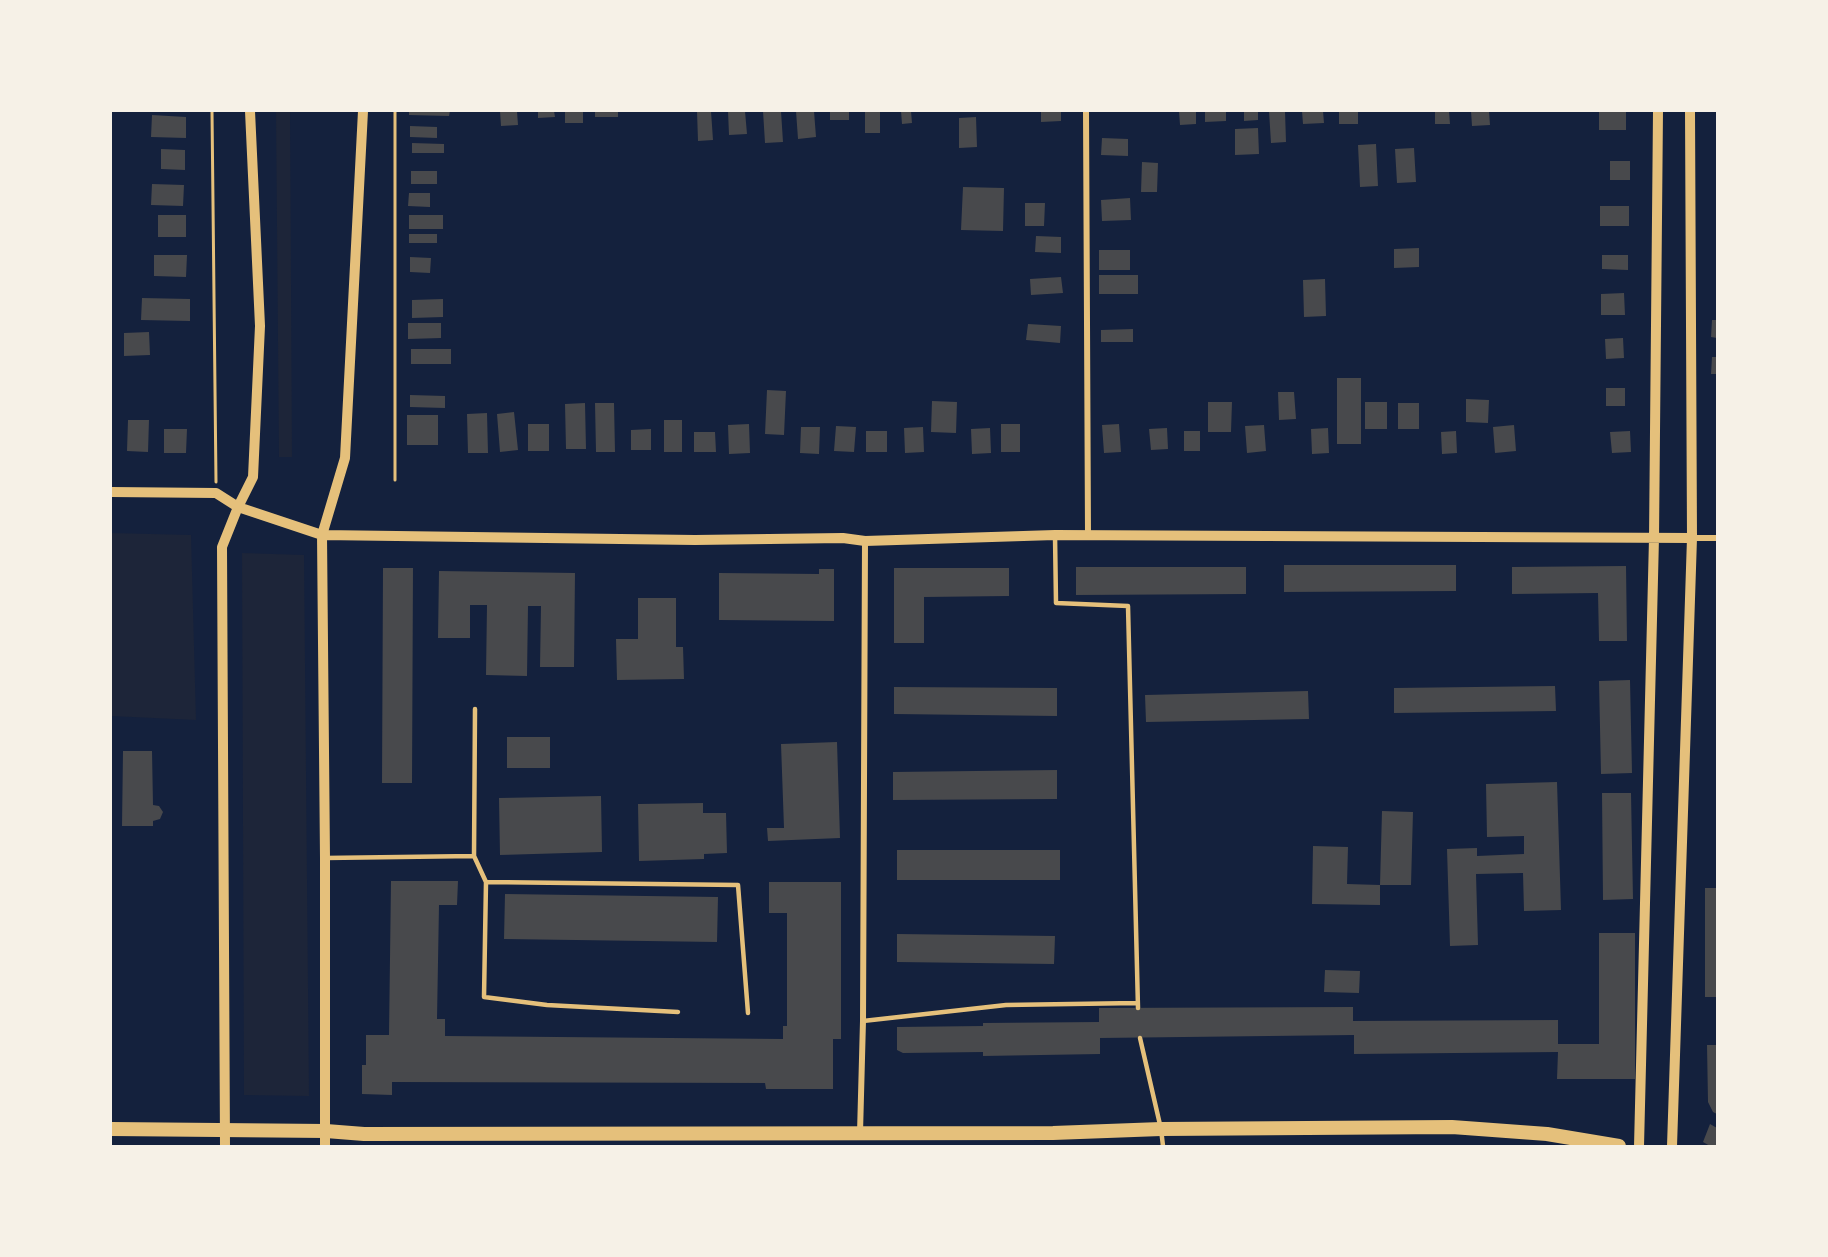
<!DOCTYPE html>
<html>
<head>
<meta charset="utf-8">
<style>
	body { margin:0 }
	#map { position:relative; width:1828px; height:1257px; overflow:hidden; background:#14213d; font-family:"IBM Plex Sans",sans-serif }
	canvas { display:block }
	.frame { position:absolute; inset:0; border:112px solid #f6f1e7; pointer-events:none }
</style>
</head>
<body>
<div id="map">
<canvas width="1828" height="1257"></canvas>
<div class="frame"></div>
</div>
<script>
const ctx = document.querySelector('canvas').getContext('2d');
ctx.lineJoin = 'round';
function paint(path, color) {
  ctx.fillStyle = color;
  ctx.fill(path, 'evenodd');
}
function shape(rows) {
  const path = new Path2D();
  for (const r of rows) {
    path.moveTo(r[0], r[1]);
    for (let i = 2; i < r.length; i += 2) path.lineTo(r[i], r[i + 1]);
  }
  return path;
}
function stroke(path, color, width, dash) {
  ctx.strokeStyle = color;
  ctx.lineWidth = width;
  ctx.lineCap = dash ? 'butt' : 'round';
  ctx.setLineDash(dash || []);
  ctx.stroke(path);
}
paint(shape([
	[276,111,290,111,292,457,279,457],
	[111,533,191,535,196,720,111,716],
	[242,553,304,555,309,1096,244,1095]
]), '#1d2539');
paint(shape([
	[409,111,450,111,449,116,409,115],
	[500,111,517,111,518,125,501,126],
	[538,111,554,111,555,117,538,118],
	[565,111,583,111,583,123,565,123],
	[595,111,618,111,618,117,595,117],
	[697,111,711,111,713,140,698,141],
	[728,111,745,111,747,134,729,135],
	[763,111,781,111,783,142,765,143],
	[796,111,814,111,816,137,798,139],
	[830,111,849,111,849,120,830,120],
	[865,111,880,111,880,133,865,133],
	[901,111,911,111,912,123,902,124],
	[1041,111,1061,111,1061,121,1041,122],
	[1179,111,1196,111,1196,124,1180,125],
	[1205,111,1226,111,1226,121,1205,122],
	[1244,111,1258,111,1258,120,1244,121],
	[1269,111,1285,111,1286,142,1271,143],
	[1302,111,1323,111,1324,123,1303,124],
	[1339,111,1358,111,1358,124,1339,124],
	[1435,111,1449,111,1450,124,1435,124],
	[1471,111,1489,111,1490,125,1472,126],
	[1599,111,1626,111,1626,130,1599,130],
	[152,115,186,117,186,138,151,137],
	[976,117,977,147,959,148,959,118],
	[410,126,437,127,437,138,410,137],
	[1258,128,1259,154,1235,155,1235,129],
	[1102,138,1128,139,1128,156,1101,155],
	[412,143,444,144,444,153,412,153],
	[1376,144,1378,186,1360,187,1358,145],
	[1414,148,1416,182,1397,183,1395,149],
	[161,149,185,150,185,170,161,169],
	[1610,161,1630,161,1630,180,1610,180],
	[1142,162,1158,163,1157,192,1141,192],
	[411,171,437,171,437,184,411,184],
	[152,184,184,185,183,206,151,205],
	[963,187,1004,188,1003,231,961,230],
	[409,193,430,193,430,207,408,206],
	[1130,198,1131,220,1102,221,1101,200],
	[1025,203,1045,203,1044,226,1025,226],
	[1600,206,1629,206,1629,226,1600,226],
	[158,215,186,215,186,237,158,237],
	[409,215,443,215,443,229,409,229],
	[409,234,437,234,437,243,409,243],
	[1036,236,1061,237,1061,253,1035,252],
	[1419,248,1419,267,1394,268,1394,249],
	[1099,250,1130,250,1130,270,1099,270],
	[154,255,187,255,186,277,154,276],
	[1602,255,1628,255,1628,270,1602,269],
	[410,257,431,258,430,273,410,272],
	[1099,275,1138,275,1138,294,1099,294],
	[1061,277,1063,293,1031,295,1030,279],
	[1325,279,1326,316,1304,317,1303,280],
	[1624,293,1625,315,1601,315,1601,294],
	[142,298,190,299,190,321,141,320],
	[443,299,443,317,412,318,412,300],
	[1712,320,1717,320,1717,338,1711,337],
	[408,323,441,323,441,338,408,339],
	[1028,324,1061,326,1060,343,1026,340],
	[1133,329,1133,342,1101,342,1101,330],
	[149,332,150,355,124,356,124,333],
	[1623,338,1624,358,1606,359,1605,339],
	[411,349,451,349,451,364,411,364],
	[1712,357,1717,357,1717,374,1711,374],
	[1337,378,1361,378,1361,444,1337,444],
	[1606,388,1625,388,1625,406,1606,406],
	[767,390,786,391,784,435,765,434],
	[1278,392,1294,392,1296,419,1279,420],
	[410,395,445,396,445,408,410,407],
	[1466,399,1489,400,1488,423,1466,422],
	[932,401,957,402,956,433,931,432],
	[1208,402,1232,402,1231,432,1208,432],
	[1365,402,1387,402,1387,429,1365,429],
	[585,403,586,449,566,449,565,404],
	[595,403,614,403,615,452,596,452],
	[1398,403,1419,403,1419,429,1398,429],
	[514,412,518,450,500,452,497,414],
	[487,413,488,453,468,453,467,414],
	[407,415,438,415,438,445,407,445],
	[128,420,149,420,148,452,127,451],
	[664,420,682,420,682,452,664,452],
	[528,424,549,424,549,451,528,451],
	[749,424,750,453,729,454,728,425],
	[1001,424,1020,424,1020,452,1001,452],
	[1119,424,1121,452,1104,453,1102,425],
	[1264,425,1266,451,1247,453,1245,426],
	[1514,425,1516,451,1495,453,1493,427],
	[836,426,856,427,854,452,834,451],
	[801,427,820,427,819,454,800,453],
	[923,427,924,452,905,453,904,428],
	[990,428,991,453,972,454,971,429],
	[1167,428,1168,449,1151,450,1149,429],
	[1328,428,1329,453,1312,454,1311,429],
	[164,429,187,429,186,453,164,453],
	[651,429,651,450,631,450,631,430],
	[866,431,887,431,887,452,866,452],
	[1184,431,1200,431,1200,451,1184,451],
	[1456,431,1457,453,1442,454,1441,432],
	[1630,431,1631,452,1612,453,1610,432],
	[694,432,715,432,716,452,694,452],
	[1284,565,1456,565,1456,591,1284,592],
	[1626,566,1627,641,1599,641,1598,593,1512,594,1512,567],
	[1076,567,1246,567,1246,594,1076,595],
	[383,568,413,568,412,783,382,783],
	[894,568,1009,568,1009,596,924,597,924,643,894,643],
	[819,569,834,569,834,621,719,620,719,573,819,574],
	[439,571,575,573,574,667,540,667,541,606,528,606,527,676,486,675,487,605,470,605,470,638,438,638],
	[638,598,676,598,676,647,683,647,684,679,617,680,616,639,638,639],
	[1630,680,1632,773,1601,774,1599,681],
	[1555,686,1556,711,1394,713,1394,688],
	[894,687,1057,688,1057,716,894,714],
	[1308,691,1309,719,1146,722,1145,695],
	[507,737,550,737,550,768,507,768],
	[837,742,840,838,768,841,767,828,784,828,781,744],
	[123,751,152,751,153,805,159,806,163,812,160,819,153,821,153,826,122,826],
	[1057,770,1057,799,893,800,893,772],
	[1557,782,1561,910,1524,911,1523,873,1476,874,1478,945,1450,946,1447,849,1477,848,1477,856,1524,854,1524,836,1487,837,1486,784],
	[1602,793,1631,793,1633,899,1603,900],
	[601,796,602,852,500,855,499,798],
	[703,803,703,813,726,813,727,853,704,854,704,859,639,861,638,804],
	[1382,811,1413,812,1411,885,1380,885,1380,905,1312,904,1313,846,1348,847,1347,884,1380,885],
	[897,850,1060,850,1060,880,897,880],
	[391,881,458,881,457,905,439,905,437,1019,445,1019,445,1036,783,1039,783,1026,787,1026,787,913,769,913,769,882,841,882,841,1039,833,1039,833,1089,766,1089,765,1083,392,1082,392,1095,362,1094,362,1065,366,1065,366,1035,389,1035],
	[1705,888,1717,888,1717,997,1705,997],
	[505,894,718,897,717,942,504,939],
	[1599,933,1635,933,1635,1079,1557,1079,1558,1052,1354,1054,1354,1035,1100,1038,1100,1054,983,1056,983,1052,903,1053,897,1050,897,1027,983,1026,983,1023,1099,1022,1099,1008,1353,1007,1353,1021,1558,1020,1558,1044,1599,1044],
	[897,934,1055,936,1054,964,897,962],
	[1325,970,1360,971,1359,993,1324,992],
	[1707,1045,1717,1045,1717,1114,1713,1112,1708,1102],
	[1710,1124,1717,1128,1717,1146,1710,1146,1703,1142]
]), '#48494c');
stroke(shape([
	[212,111,216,482],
	[395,111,395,480]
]), '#e5c07b', 3);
stroke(shape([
	[1055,535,1056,603,1128,606,1138,1008],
	[474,856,475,709],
	[325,858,474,856,486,882,738,885,748,1013],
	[486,882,484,997,547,1005,678,1012],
	[863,1021,1006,1005,1137,1003],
	[1140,1038,1161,1129,1163,1146]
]), '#e5c07b', 4.5);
stroke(shape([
	[1086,111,1088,535],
	[1692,538,1717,538],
	[860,1133,863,1021,865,541]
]), '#e5c07b', 6);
stroke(shape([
	[111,492,216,493,238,507,322,535,695,540,843,538,865,541,1055,535,1692,538],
	[225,1146,222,547,238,507,253,477,260,326,250,111],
	[325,1146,325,858,322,535,345,458,363,111],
	[1639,1146,1654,538,1658,111],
	[1672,1146,1692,538,1690,111]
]), '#e5c07b', 10);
stroke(shape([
	[111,1129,326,1131,364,1134,1053,1133,1161,1129,1452,1127,1547,1134,1619,1146]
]), '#e5c07b', 14);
</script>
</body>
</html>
